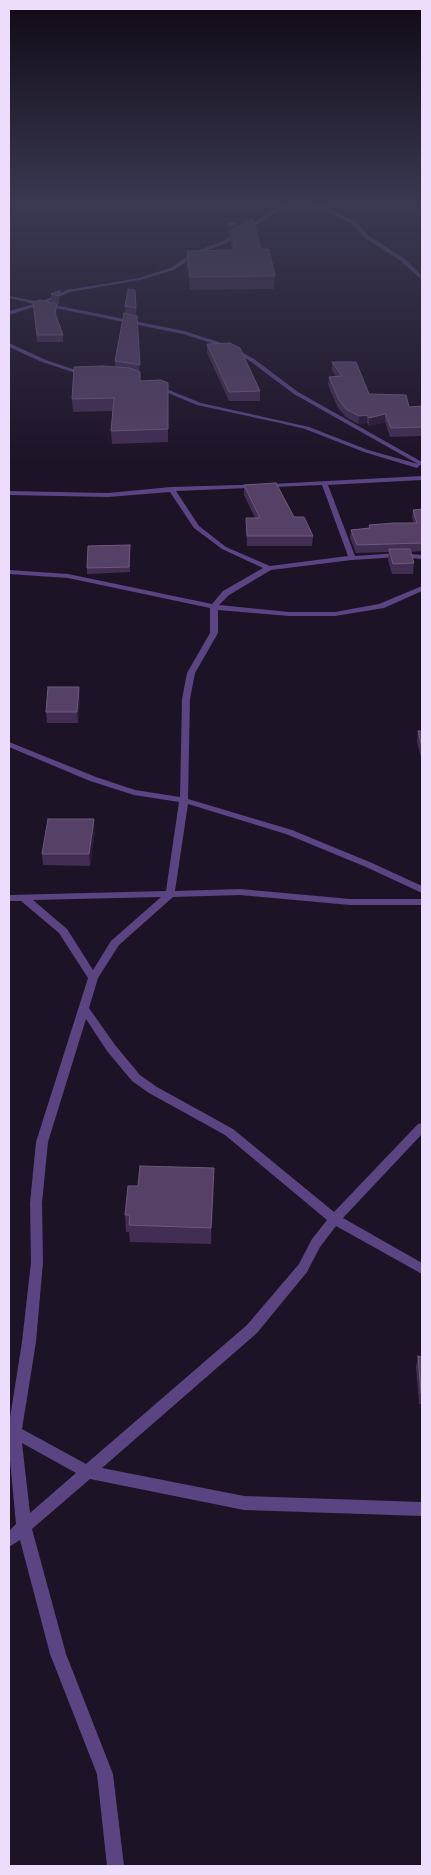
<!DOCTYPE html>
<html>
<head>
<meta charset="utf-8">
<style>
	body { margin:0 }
	#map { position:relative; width:431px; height:1875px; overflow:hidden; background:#1d1327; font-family:"Fira Sans Condensed",sans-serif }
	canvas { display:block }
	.frame { position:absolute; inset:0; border:10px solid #ebddfb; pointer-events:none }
</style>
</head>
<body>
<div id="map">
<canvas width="431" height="1875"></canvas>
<div class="frame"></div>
</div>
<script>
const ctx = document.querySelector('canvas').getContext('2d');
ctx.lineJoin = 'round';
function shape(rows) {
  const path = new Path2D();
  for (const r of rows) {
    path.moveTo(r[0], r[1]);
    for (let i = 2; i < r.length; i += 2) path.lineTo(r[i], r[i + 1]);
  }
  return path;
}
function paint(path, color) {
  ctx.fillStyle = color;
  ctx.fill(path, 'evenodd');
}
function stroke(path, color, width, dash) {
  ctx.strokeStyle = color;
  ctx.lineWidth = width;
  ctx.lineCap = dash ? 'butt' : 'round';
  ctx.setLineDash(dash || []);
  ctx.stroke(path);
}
paint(shape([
	[212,204,249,204,247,205,212,204],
	[284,204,290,204,227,243,200,253,174,270,140,280,70,292,45,303,184,331,231,346,254,359,298,392,422,462,422,466,420,465,417,468,364,452,305,429,280,423,197,405,154,387,159,386,201,403,309,427,368,450,418,464,294,394,250,361,227,348,183,334,40,305,9,315,9,311,34,304,9,298,9,296,40,302,67,290,139,278,170,268,196,251,223,241,284,204],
	[302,204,326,207,356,222,369,236,405,259,422,276,422,280,401,261,365,238,352,224,323,209,302,204],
	[9,343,46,360,90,375,85,376,42,362,9,347,9,343],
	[422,476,422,480,328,485,355,556,398,553,422,555,422,559,398,557,352,560,271,570,229,595,219,605,289,612,335,612,379,604,422,586,422,591,384,608,335,616,289,616,218,610,218,633,195,673,190,699,188,799,292,830,372,863,422,886,422,893,366,867,286,834,188,804,175,891,240,889,350,899,422,899,422,905,350,905,240,895,173,897,119,945,98,978,89,1008,115,1045,140,1075,157,1087,233,1129,334,1212,418,1124,422,1123,422,1134,343,1218,422,1263,422,1274,336,1226,320,1247,307,1272,257,1333,102,1468,244,1496,422,1502,422,1516,244,1510,90,1479,32,1529,66,1654,113,1774,124,1866,107,1866,97,1774,50,1654,20,1540,9,1547,9,1531,16,1524,9,1450,9,1424,22,1342,31,1262,30,1203,36,1142,88,978,59,933,21,901,9,901,9,895,166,891,179,802,134,795,90,781,9,747,9,742,96,777,135,790,180,797,182,699,187,673,210,633,210,608,68,578,9,574,9,570,68,574,212,604,223,591,263,568,222,549,194,528,170,492,108,497,9,495,9,491,108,493,171,487,271,484,422,476],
	[322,485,348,556,270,566,226,547,199,526,176,491,322,485],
	[161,897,111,941,93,970,67,929,33,900,161,897],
	[86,1019,107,1051,132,1081,149,1093,225,1135,327,1220,312,1239,299,1264,247,1325,86,1464,22,1429,36,1342,43,1262,42,1203,48,1142,86,1019],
	[22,1443,76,1473,30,1513,22,1443]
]), '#5a4481');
paint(shape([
	[228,223,237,227,261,249,275,276,274,289,190,290,187,264,187,251,232,250,231,243,231,234,229,235,228,231],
	[135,290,140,381,168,383,168,442,112,444,111,431,113,411,73,412,72,399,115,367,115,361,125,313,125,306],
	[60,291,60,300,59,304,57,304,58,311,57,317,63,335,63,342,37,342,33,302,51,302,51,294],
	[207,344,260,391,260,401,229,401,207,353],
	[332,362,369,394,409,407,422,406,422,436,390,437,385,422,369,426,367,423,358,424,346,417,338,408,328,385,329,377,336,377,332,370],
	[244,485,294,517,313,536,312,546,247,546,246,518,255,518,244,495],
	[422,509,422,551,411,552,414,563,413,574,392,574,388,560,389,552,356,553,350,538,351,530,369,528,369,525,414,523,412,518,413,510],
	[130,545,130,572,87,574,87,568],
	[80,698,78,723,47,723,46,712],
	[418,731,422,731,422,761,417,742],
	[95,831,90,866,43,865,42,854],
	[214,1168,214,1185,211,1244,130,1242,129,1232,126,1232,125,1215,138,1186],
	[418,1356,422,1357,422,1404,419,1404,416,1367]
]), '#422e53');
paint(shape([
	[237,223,237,230,231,230,231,234,229,235,229,227],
	[60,291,60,300,59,304,59,296],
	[57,304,58,311,56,320,55,313],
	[9,340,10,352,9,360],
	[385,414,385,422,369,426,369,418],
	[367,415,367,423,358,424,359,416],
	[79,687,80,698,78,723,77,712],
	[94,819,95,831,90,866,89,854],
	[214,1168,214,1185,211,1244,211,1228]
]), '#2b1b3a');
const building = shape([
	[253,218,261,249,269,249,275,276,190,277,187,251,235,250,231,230,253,218],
	[228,223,237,223,229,227,228,223],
	[128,289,135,290,136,308,125,306,128,289],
	[60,291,59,296,51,294,56,292,60,291],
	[40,300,57,304,55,313,63,335,37,335,33,302,40,300],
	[124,313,137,316,140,365,115,361,124,313],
	[230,343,240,348,260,391,229,392,207,344,230,343],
	[332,362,356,362,369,394,406,395,409,407,422,406,422,427,391,428,385,414,369,418,367,415,359,416,346,409,339,400,329,377,342,376,332,362],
	[103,366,130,368,140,372,140,381,161,380,168,383,168,429,111,431,114,398,72,399,74,367,103,366],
	[276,483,294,517,304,517,313,536,247,536,246,518,260,518,244,485,276,483],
	[422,509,422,543,357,545,351,530,370,528,369,525,394,523,417,523,413,510,422,509],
	[130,545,129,567,87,568,88,546,130,545],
	[389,549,410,549,414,563,393,564,389,549],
	[48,687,79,687,77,712,46,712,48,687],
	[418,731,422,731,422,747,418,731],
	[48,819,94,819,89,854,42,854,48,819],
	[140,1166,214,1168,211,1228,129,1225,130,1215,125,1215,128,1186,138,1186,140,1166],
	[418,1356,422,1357,422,1394,421,1393,418,1356]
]);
paint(building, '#544165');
stroke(building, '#6c597c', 1);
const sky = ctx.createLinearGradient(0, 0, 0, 467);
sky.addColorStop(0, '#100a15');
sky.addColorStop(0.44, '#3a3952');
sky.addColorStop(1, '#3a395200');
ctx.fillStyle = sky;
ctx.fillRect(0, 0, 431, 467);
</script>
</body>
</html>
